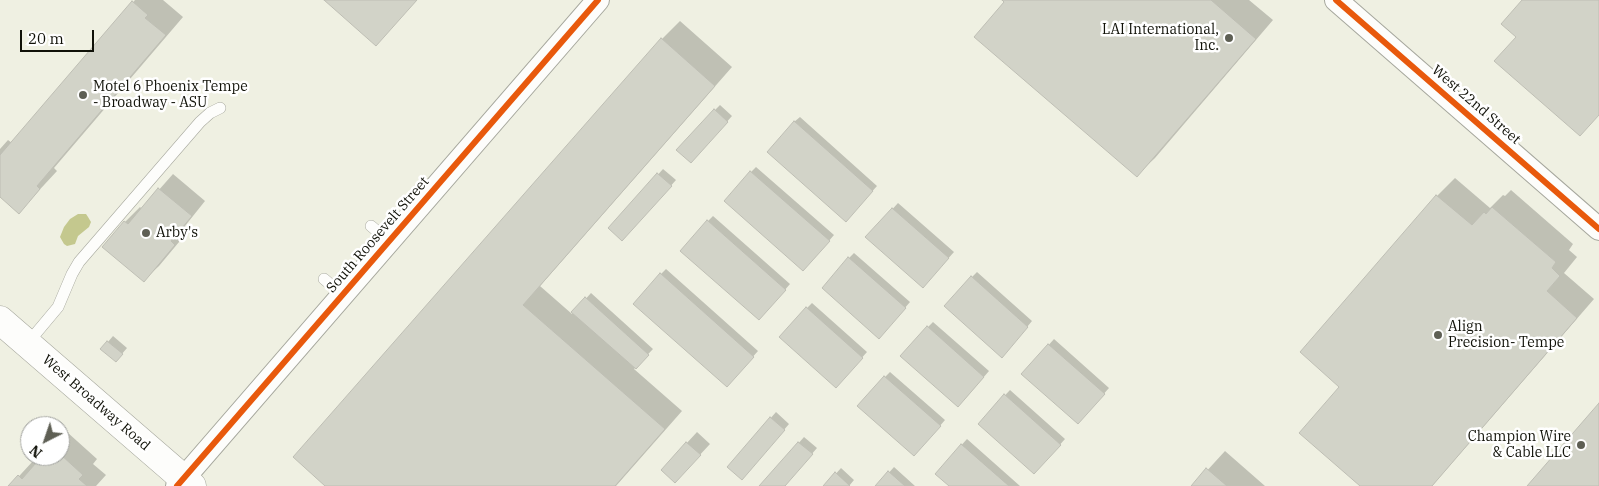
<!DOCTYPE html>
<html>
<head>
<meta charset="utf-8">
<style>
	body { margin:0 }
	#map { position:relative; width:1599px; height:486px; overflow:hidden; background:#eff0e2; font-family:"IBM Plex Serif",serif }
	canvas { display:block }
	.north { position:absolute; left:20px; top:416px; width:50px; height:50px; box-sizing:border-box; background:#fff; border:1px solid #9fa09c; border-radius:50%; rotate:221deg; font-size:14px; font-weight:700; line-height:20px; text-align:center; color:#101108 }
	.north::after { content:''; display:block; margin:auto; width:18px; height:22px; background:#5e5f54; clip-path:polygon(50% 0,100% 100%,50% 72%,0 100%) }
	.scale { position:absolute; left:20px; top:30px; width:74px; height:22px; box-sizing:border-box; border:2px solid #101108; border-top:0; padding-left:6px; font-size:15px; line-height:18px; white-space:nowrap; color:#101108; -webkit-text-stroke:4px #fff; paint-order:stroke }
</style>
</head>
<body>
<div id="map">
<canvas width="1599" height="486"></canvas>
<div class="north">N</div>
<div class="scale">20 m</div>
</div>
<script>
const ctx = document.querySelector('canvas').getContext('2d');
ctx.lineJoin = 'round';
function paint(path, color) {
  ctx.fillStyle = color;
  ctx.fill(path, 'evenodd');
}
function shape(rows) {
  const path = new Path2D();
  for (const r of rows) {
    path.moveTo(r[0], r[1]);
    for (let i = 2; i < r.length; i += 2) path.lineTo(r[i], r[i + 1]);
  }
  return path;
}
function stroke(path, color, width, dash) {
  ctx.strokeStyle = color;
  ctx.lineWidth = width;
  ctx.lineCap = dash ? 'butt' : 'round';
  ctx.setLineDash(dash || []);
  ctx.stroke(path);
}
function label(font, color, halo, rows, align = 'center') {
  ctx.font = font + ' "IBM Plex Serif",serif';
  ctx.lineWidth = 5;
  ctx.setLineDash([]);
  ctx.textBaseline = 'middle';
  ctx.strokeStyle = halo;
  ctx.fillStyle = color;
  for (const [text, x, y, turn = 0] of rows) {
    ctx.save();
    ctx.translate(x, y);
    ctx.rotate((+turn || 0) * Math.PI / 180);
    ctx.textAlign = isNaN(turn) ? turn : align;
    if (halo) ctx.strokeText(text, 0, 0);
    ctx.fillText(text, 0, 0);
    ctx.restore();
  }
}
paint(shape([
	[78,214,86,214,88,217,91,222,89,227,78,236,75,244,67,246,64,244,60,237,64,227,70,219]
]), '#c4c88e');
paint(shape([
	[135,0,163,0,183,17,54,168,57,171,19,212,0,196,0,149,8,140,12,143],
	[1004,0,1249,0,1273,20,1155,158,1137,175],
	[680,21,732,67,540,286,572,314,591,293,653,349,634,369,682,411,616,486,327,486,662,39],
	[720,105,732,116,696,157,715,110],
	[800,117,877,186,851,215,794,122],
	[756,167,834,235,809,264,751,172],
	[663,169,676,180,628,234,610,228],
	[173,174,205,201,185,226,189,230,159,266,144,280,104,247,125,222,140,207,142,209],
	[1455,178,1490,208,1503,195,1505,196,1511,190,1573,244,1569,250,1577,257,1564,273,1594,299,1432,486,1362,486,1341,386,1301,352,1437,196],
	[898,203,954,252,928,281,867,237],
	[713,216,790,284,764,314,708,221],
	[854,253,910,302,884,332,849,258],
	[666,269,758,351,732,380,661,274],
	[977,272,1032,321,1007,351,972,277],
	[812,303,867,352,841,381,807,308],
	[933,322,989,371,963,401,928,327],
	[113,336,127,348,121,355,102,349],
	[1054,339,1109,388,1083,417,1023,374],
	[890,372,945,420,919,450,885,377],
	[1010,390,1065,439,1039,468,979,423],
	[776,412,789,424,747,473,728,467],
	[67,432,97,459,93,464,106,475,96,486,10,486,33,461,37,464,44,456,60,456,60,439],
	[697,432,710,444,685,471,662,470],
	[804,437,817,448,784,486,761,486],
	[967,439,1020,486,951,486,936,473],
	[1225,451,1265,486,1193,486],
	[894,467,915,486,877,486],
	[841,468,854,480,849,486,825,486]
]), '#0003');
const building = shape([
	[324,0,417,0,376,46,324,0],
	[1002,0,1211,0,1256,39,1137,177,974,37,1004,2,1002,0],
	[1522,0,1599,0,1599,115,1580,136,1494,61,1516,37,1501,24,1522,0],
	[132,1,148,15,145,18,166,35,37,186,40,189,19,214,0,197,0,155,132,1],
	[661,38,715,86,523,305,665,429,615,486,325,486,293,457,661,38],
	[714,109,728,122,691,163,676,150,714,109],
	[794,121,873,191,846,222,767,152,794,121],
	[750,171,830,241,803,271,724,201,750,171],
	[657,173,672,186,622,241,608,228,657,173],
	[158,188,192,216,171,241,175,245,144,282,102,247,124,221,128,224,158,188],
	[1436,195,1472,225,1484,212,1486,214,1492,207,1556,262,1552,268,1560,276,1547,291,1577,318,1432,486,1360,486,1299,433,1339,387,1300,352,1436,195],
	[892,208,949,258,923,288,865,237,892,208],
	[707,220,786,290,759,320,680,251,707,220],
	[848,257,906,308,879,339,822,288,848,257],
	[660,273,754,357,727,387,633,304,660,273],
	[971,276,1028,327,1002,358,944,306,971,276],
	[585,297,649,355,636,369,571,312,585,297],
	[806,307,863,358,836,388,779,337,806,307],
	[927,326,984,377,958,407,900,356,927,326],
	[107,341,123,354,116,362,100,349,107,341],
	[1048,344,1105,394,1078,424,1021,374,1048,344],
	[884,376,941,426,914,456,857,406,884,376],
	[1004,394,1061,445,1034,474,978,424,1004,394],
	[1599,403,1599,486,1527,486,1599,403],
	[770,417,785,430,742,480,727,467,770,417],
	[686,442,701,455,675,483,661,470,686,442],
	[798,442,813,454,785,486,759,486,798,442],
	[961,444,1009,486,949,486,935,474,961,444],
	[60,454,83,475,79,479,87,486,8,486,18,475,22,479,42,456,60,456,60,454],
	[1206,468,1227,486,1191,486,1206,468],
	[888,471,905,486,875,486,888,471],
	[835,472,850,486,823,486,835,472]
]);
paint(building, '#d2d3c8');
stroke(building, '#bebeb4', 1);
const lane = shape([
	[371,226,389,241],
	[324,279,343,295],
	[27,344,58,307,72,274,79,262,200,122,210,113,220,108]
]);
const street = shape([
	[1336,0,1599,229],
	[177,486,598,0]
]);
const secondary = shape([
	[0,320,192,486]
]);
stroke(lane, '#a6a79d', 12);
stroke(street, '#a6a79d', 24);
stroke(secondary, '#a6a79d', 29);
stroke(lane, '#fdfdfb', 11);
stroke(street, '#fdfdfb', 22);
stroke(secondary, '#fdfdfb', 28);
stroke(shape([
	[1336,0,1599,229],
	[177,486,598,0]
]), '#e8590c', 6);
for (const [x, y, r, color] of [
	[1229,38,5,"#5e5f54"],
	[83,95,5,"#5e5f54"],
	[146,233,5,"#5e5f54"],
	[1438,335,5,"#5e5f54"],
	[1581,445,5,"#5e5f54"]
]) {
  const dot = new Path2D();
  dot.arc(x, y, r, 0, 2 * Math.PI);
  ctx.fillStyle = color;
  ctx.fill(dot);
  stroke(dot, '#fff', 2);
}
label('14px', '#101108', '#fff', [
	["LAI International,",1219,30,"right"],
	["Inc.",1219,46,"right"],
	["Motel 6 Phoenix Tempe",93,87],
	["- Broadway - ASU",93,103],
	["Arby's",156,233],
	["Align",1448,327],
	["Precision- Tempe",1448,343],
	["Champion Wire",1571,437,"right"],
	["& Cable LLC",1571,453,"right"]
], 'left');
label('14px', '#101108', '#fff', [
	["West 22nd Street",1476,105,41],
	["South Roosevelt Street",378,235,-49],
	["West Broadway Road",96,403,41]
]);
</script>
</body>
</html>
